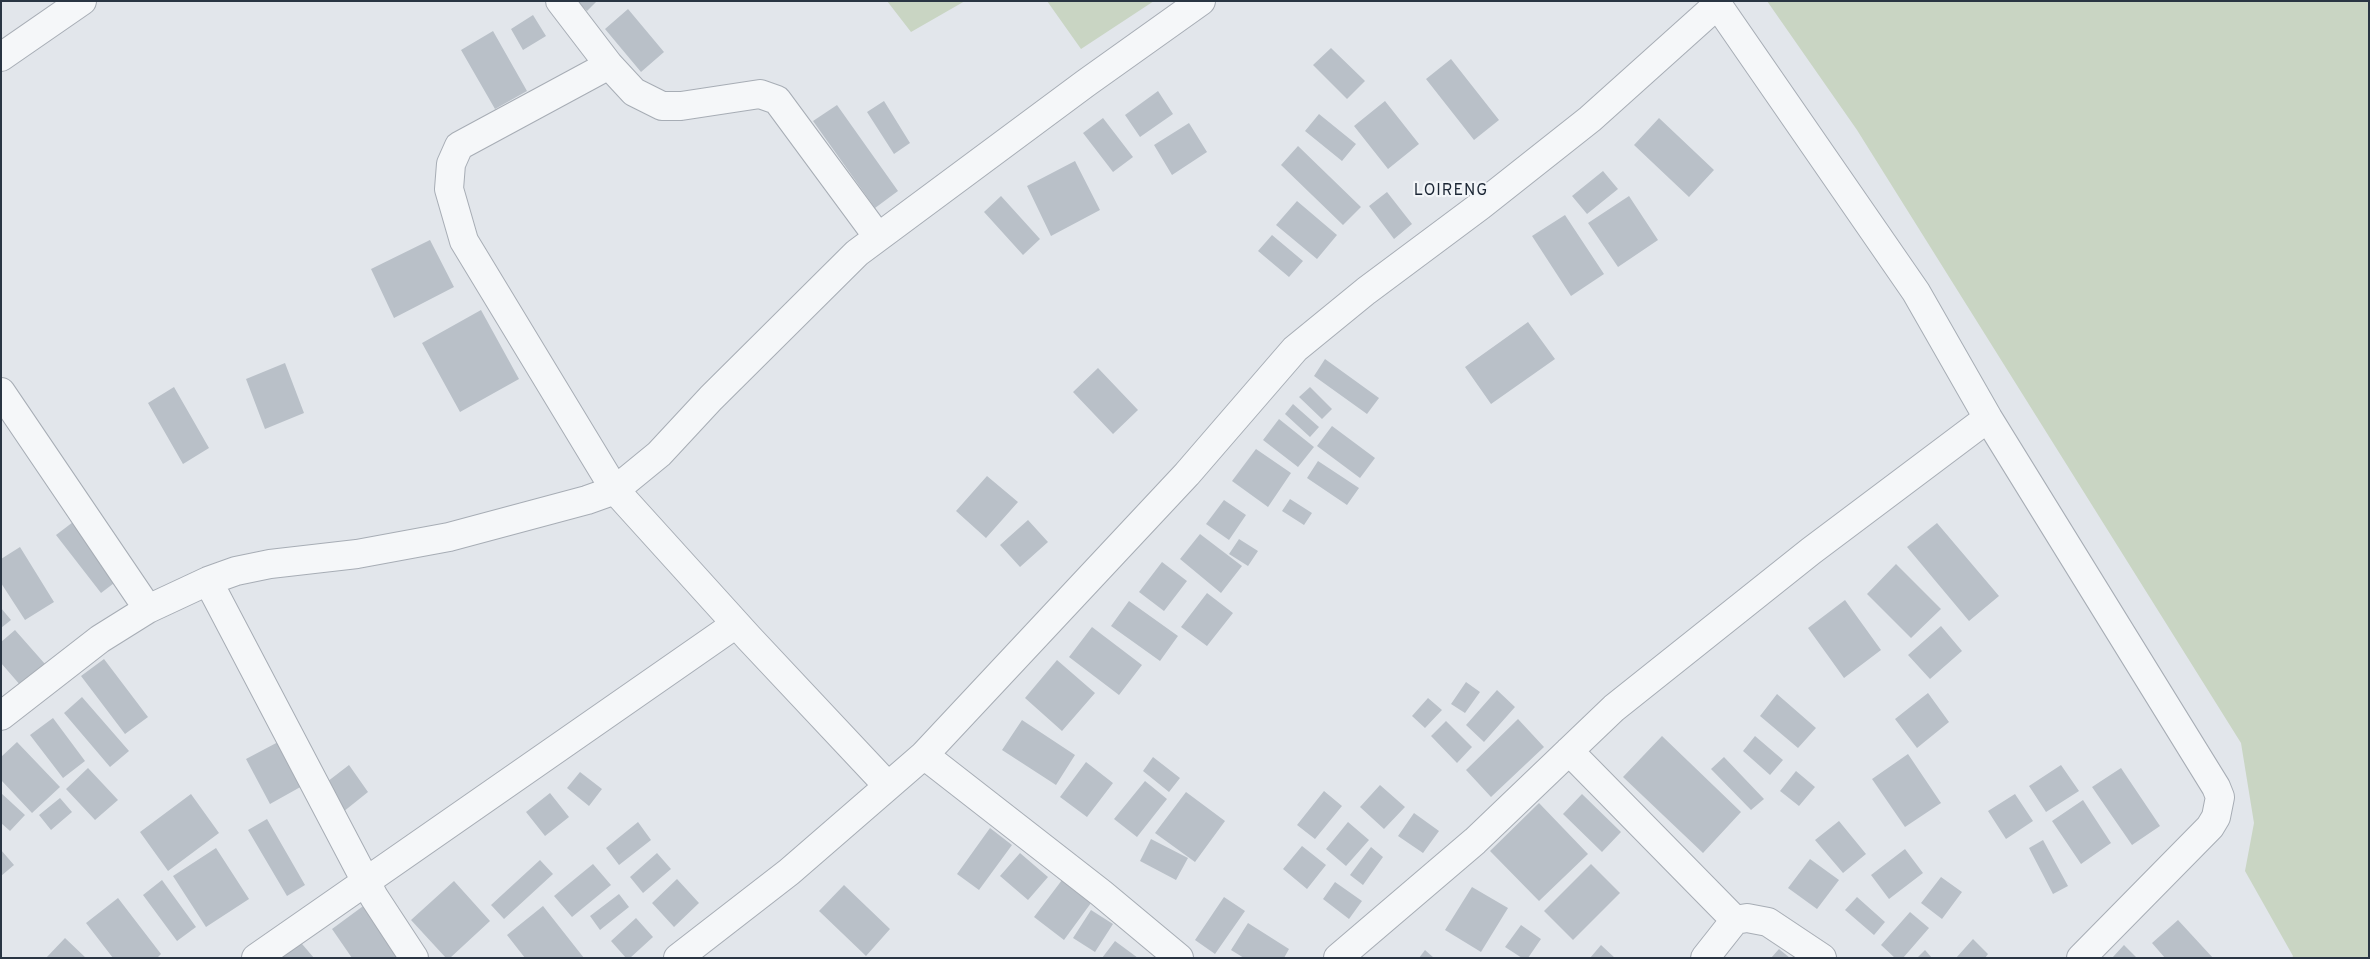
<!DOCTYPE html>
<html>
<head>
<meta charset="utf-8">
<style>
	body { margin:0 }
	#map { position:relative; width:2370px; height:959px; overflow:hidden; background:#e2e6eb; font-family:Overpass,sans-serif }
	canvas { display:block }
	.frame { position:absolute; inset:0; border:2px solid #293543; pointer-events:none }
</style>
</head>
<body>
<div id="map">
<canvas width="2370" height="959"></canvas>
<div class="frame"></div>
</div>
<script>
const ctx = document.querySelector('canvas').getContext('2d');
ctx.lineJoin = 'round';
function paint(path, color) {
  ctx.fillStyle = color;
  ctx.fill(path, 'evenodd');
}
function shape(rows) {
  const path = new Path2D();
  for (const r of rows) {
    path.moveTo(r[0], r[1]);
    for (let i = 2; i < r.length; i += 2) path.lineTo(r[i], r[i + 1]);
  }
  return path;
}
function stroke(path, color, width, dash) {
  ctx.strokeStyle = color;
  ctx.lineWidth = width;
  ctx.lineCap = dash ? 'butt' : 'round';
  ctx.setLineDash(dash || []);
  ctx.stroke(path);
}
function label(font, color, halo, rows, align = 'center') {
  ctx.font = font + ' Overpass,sans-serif';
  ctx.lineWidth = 4.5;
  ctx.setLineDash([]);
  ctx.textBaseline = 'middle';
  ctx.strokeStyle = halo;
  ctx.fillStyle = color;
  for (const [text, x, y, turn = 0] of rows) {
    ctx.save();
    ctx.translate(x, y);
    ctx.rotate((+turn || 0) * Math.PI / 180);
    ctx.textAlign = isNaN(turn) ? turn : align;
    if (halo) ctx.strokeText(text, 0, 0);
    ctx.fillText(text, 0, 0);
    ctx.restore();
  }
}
paint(shape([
	[887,1,965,1,911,32],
	[1047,1,1154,1,1081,49],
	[1767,1,2369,1,2369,958,2292,958,2293,956,2245,871,2254,823,2241,743,1857,130]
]), '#c9d5c3');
paint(shape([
	[577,1,597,1,587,11],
	[628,9,664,52,641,72,605,29],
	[533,15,546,36,523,50,511,29],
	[493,31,527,91,495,109,461,50],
	[1331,48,1365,81,1347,99,1313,65],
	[1451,59,1499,120,1474,140,1426,79],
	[1158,91,1173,114,1140,137,1125,115],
	[884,101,910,143,894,154,867,112],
	[1385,101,1419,144,1388,169,1354,126],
	[837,105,898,191,875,208,813,121],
	[1319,114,1356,144,1342,161,1305,131],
	[1103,118,1133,157,1113,172,1083,133],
	[1659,118,1714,170,1689,197,1634,145],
	[1189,123,1207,152,1172,175,1154,145],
	[1298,146,1361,207,1343,225,1281,165],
	[1075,161,1100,210,1051,236,1027,186],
	[1603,171,1618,189,1587,214,1572,196],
	[1387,192,1412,224,1394,239,1369,206],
	[1001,196,1040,239,1023,255,984,212],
	[1629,196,1658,240,1618,267,1588,223],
	[1297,201,1337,235,1317,259,1276,225],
	[1565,215,1604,274,1571,296,1532,236],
	[1272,235,1303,261,1289,277,1258,251],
	[430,240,454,287,394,318,371,269],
	[481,310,519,379,460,412,422,343],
	[1528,322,1555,359,1491,404,1465,367],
	[1325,359,1379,398,1367,414,1314,376],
	[285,363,304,413,265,429,246,379],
	[1098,368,1138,410,1113,434,1073,392],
	[174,387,209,448,183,464,148,403],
	[1310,387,1332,409,1322,419,1299,397],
	[1293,404,1319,427,1310,437,1285,414],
	[1279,419,1314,447,1298,467,1263,440],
	[1332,426,1375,458,1360,478,1317,446],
	[1256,449,1291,473,1268,507,1232,481],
	[1318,461,1359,488,1347,505,1307,478],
	[987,476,1018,502,986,538,956,511],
	[1290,499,1312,513,1304,525,1282,511],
	[1224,500,1246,515,1229,540,1206,524],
	[77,519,122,577,101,593,56,535],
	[1028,520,1048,542,1020,567,1000,545],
	[1937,523,1999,596,1969,621,1907,547],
	[1200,534,1242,566,1221,593,1180,559],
	[1239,539,1258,551,1248,566,1229,554],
	[20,547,54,602,25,620,1,583,1,559],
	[1162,562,1187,581,1164,611,1139,592],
	[1896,564,1941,609,1911,638,1867,594],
	[1207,593,1233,613,1207,646,1181,627],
	[1845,600,1881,650,1844,678,1808,628],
	[1129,601,1178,636,1160,661,1111,626],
	[1,608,11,620,1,628],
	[1941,626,1962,651,1930,679,1908,655],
	[1092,627,1142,665,1119,695,1069,657],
	[15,630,45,664,21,686,1,663,1,642],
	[104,659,148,717,125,734,81,676],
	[1057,660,1095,693,1062,731,1025,698],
	[1466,682,1480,692,1465,713,1451,704],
	[1497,690,1515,707,1484,742,1466,725],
	[1928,693,1949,722,1917,748,1895,719],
	[1777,694,1816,728,1798,748,1760,716],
	[82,697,129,751,110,767,64,713],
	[1428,698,1442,710,1425,728,1412,716],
	[53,718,85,761,63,778,30,735],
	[1518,719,1544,747,1491,797,1466,770],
	[1022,720,1075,755,1056,785,1002,750],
	[1446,721,1472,747,1457,763,1431,736],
	[1662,736,1741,812,1703,853,1623,777],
	[1755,736,1783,760,1770,775,1743,751],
	[280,741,304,785,270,804,246,759],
	[17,742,60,787,32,813,1,780,1,757],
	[1908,754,1941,803,1905,827,1872,779],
	[1153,757,1180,778,1169,792,1143,771],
	[1724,757,1764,799,1751,810,1711,769],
	[1086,762,1113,783,1087,817,1060,797],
	[349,765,368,792,343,812,323,785],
	[2061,765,2079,791,2046,812,2029,786],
	[88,768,118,800,95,820,66,789],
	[2121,768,2160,826,2132,845,2092,787],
	[1796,771,1815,787,1799,806,1780,791],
	[580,772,602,789,589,806,567,788],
	[1145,781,1167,799,1137,837,1114,819],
	[1380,785,1405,807,1384,829,1360,807],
	[1324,791,1342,806,1315,839,1297,825],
	[1186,792,1225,821,1195,862,1155,833],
	[1,793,25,815,10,831,1,823],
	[550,793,569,817,545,836,526,812],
	[191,794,219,833,168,871,140,832],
	[1582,794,1621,832,1602,852,1563,814],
	[2015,794,2033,821,2006,839,1988,811],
	[60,798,72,812,51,830,39,815],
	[2083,800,2111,843,2081,864,2052,821],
	[1539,803,1588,854,1539,901,1490,851],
	[1414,813,1439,831,1423,853,1398,836],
	[267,819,305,885,287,896,248,830],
	[1839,821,1866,854,1843,873,1815,840],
	[638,822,651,840,619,865,606,848],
	[1348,822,1369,840,1346,866,1326,849],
	[990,828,1012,845,979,890,957,874],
	[1151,839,1188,858,1176,880,1140,861],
	[2043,840,2068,886,2053,894,2029,848],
	[1302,846,1326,865,1307,889,1283,869],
	[1371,847,1383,857,1363,885,1350,875],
	[216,848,249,899,206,927,173,876],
	[1905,849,1923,873,1889,899,1871,875],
	[1,850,14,865,1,876],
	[657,853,671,869,643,893,630,877],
	[1020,853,1048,877,1028,900,1000,876],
	[1810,859,1839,880,1817,909,1788,888],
	[540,860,553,874,504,919,491,905],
	[593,864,611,885,572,917,554,896],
	[1591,864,1620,893,1573,940,1544,911],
	[1941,877,1962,892,1942,919,1921,903],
	[677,879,699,903,674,927,652,903],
	[162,880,196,927,177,941,143,895],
	[1062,880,1091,903,1064,940,1034,917],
	[454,881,490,921,450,958,446,958,411,920],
	[1335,882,1362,901,1349,919,1323,899],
	[844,885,890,929,866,956,819,911],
	[1472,887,1508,908,1481,952,1445,930],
	[619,894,629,907,600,930,590,916],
	[1224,897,1245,911,1215,954,1195,940],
	[1857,897,1885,922,1874,935,1845,910],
	[118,898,161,954,157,958,113,958,86,923],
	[370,901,412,958,352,958,332,929],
	[543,906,584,958,525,958,507,935],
	[1091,910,1113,924,1095,952,1073,938],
	[1910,912,1929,928,1903,958,1895,958,1881,945],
	[636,918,653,937,630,958,626,958,611,941],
	[2178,920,2213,958,2165,958,2152,943],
	[1248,923,1289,949,1284,958,1244,958,1231,950],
	[1521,925,1541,939,1528,958,1522,958,1505,947],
	[65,938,86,958,46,958],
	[297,938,314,958,273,958],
	[1973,939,1988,954,1985,958,1956,958],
	[1115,941,1138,958,1102,958],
	[1601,945,1615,958,1590,958],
	[2124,945,2137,958,2112,958],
	[1779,949,1790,958,1771,958],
	[1425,950,1434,958,1419,958],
	[1925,950,1932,958,1917,958]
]), '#b9c0c8');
const minor = shape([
	[560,1,609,65,634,92,662,106,681,106,760,94,777,100,878,237],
	[1715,1,1916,292,1988,418,2216,787,2220,797,2216,817,2210,827,2081,958],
	[1,57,82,1],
	[609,65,459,146,451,164,449,189,464,241,615,490,749,638,888,786],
	[1,392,148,609],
	[208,581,374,897,414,958],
	[1,716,100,639,148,609,208,581,236,571,270,564,357,554,449,537,587,500,615,490,659,454,711,398,857,253,1086,83,1201,1],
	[1569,751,1735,920],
	[924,755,1101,893,1179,958],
	[256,958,736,624],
	[678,958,789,872,924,755,1187,474,1295,349,1366,291,1480,206,1590,119,1717,5],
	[1338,958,1475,841,1614,708,1811,551,1988,418],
	[1705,958,1735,920,1747,918,1768,922,1822,958]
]);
stroke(minor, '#a7adb5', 30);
stroke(minor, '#f5f7f9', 28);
ctx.letterSpacing = '1px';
label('16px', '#1b2634', '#f2f5f8', [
	["LOIRENG",1451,192]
]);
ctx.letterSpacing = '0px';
</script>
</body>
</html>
